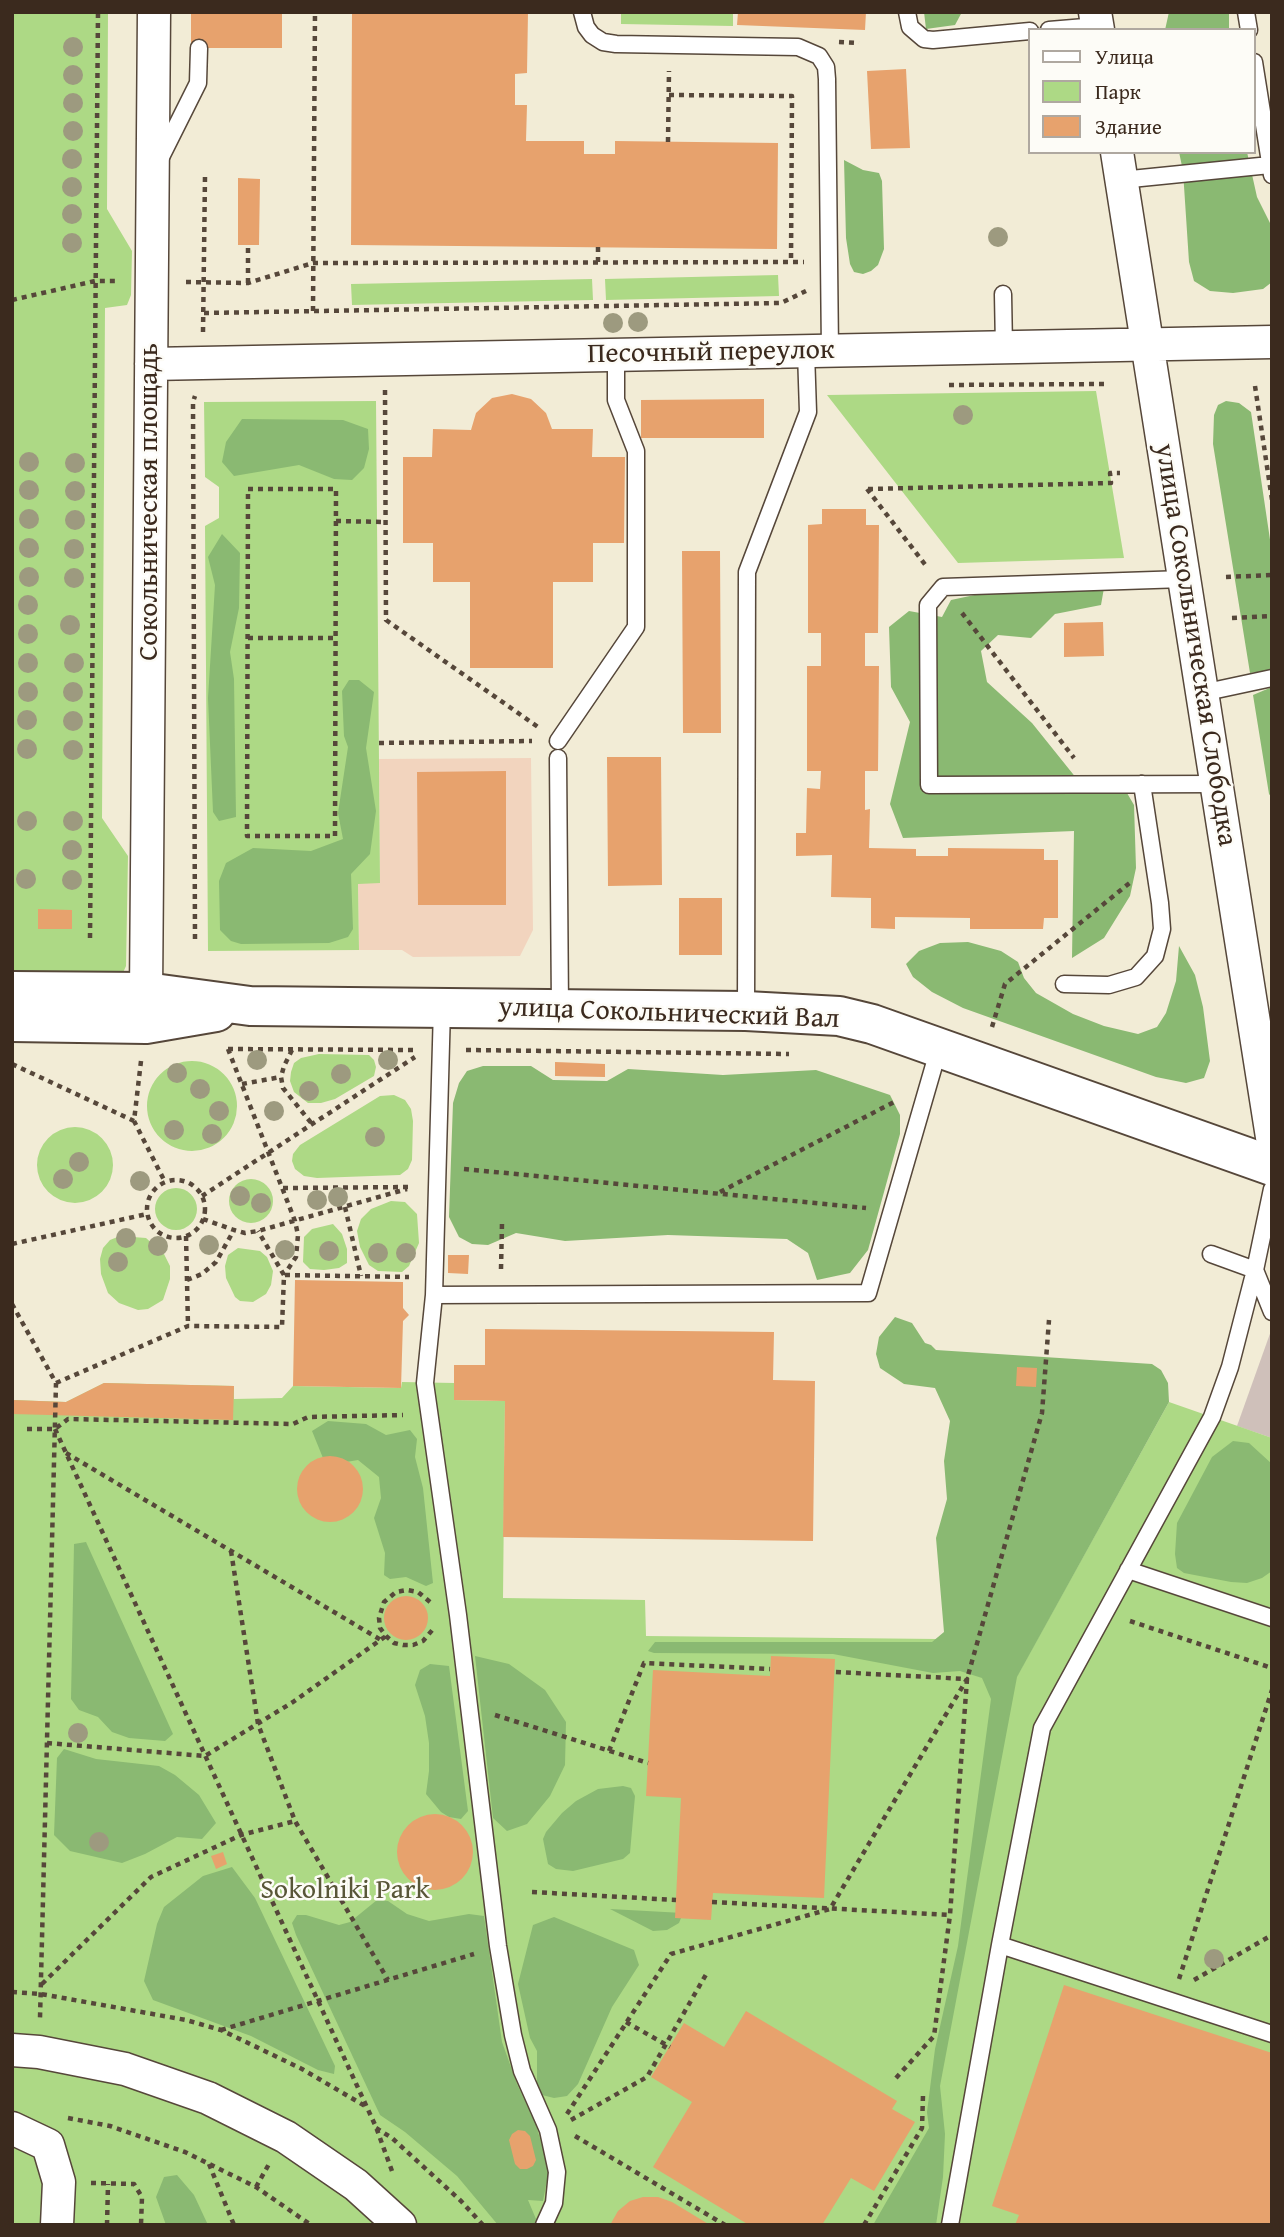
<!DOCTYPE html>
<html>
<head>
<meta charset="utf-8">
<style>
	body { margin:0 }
	#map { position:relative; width:1284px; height:2237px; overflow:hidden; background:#f2ecd6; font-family:"Gentium Book Plus",serif }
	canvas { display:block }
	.frame { position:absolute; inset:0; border:14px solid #3b2a1e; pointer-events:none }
	.legend { position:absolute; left:1028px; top:28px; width:228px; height:126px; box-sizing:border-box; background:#fdfcf7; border:2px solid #afa8a0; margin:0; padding:9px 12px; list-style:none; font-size:21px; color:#3b2a1e }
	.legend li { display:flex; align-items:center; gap:14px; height:35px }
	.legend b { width:35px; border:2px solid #afa8a0 }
</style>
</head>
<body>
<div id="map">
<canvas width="1284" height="2237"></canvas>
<div class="frame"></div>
<ul class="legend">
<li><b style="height:9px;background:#fff"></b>Улица</li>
<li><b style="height:19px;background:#add985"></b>Парк</li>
<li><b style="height:19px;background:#e7a26d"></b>Здание</li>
</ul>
</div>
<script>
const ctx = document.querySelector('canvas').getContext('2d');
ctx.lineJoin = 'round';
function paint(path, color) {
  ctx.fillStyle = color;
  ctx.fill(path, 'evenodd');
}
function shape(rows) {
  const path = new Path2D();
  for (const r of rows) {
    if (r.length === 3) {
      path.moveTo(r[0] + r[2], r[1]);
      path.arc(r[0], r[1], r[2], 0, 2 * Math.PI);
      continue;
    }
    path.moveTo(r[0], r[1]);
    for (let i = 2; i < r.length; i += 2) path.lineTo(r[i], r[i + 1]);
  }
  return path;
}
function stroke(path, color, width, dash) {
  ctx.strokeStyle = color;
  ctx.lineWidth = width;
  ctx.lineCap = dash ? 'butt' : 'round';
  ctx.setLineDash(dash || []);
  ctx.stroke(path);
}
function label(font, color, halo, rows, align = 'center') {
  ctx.font = font + ' "Gentium Book Plus",serif';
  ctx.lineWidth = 5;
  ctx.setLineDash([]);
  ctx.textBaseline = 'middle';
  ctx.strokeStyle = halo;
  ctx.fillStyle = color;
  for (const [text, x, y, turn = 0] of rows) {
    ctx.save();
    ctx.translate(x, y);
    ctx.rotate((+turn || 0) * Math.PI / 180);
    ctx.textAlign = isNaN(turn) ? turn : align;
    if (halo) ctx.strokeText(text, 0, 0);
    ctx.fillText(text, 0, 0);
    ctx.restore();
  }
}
paint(shape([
	[531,758,533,930,520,956,413,957,402,950,359,950,358,883,380,883,379,759]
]), '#f2d4be');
paint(shape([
	[1272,1328,1272,1438,1237,1426]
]), '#cfc0ba');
paint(shape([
	[12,12,108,12,107,209,132,251,131,295,127,305,105,308,102,818,128,856,126,966,122,975,12,978],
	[621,12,733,12,733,26,621,24],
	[778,275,779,296,606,300,605,279],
	[592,279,593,300,352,305,351,284],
	[1096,391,1124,558,958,563,827,395],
	[376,401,380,883,358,884,359,950,208,951,205,526,219,518,219,487,205,477,204,402],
	[319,1054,369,1055,374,1060,376,1067,374,1076,335,1099,321,1103,308,1103,294,1092,290,1081,291,1072,294,1063,301,1058],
	[192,1106,45],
	[394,1095,405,1100,411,1109,413,1121,412,1160,408,1169,400,1175,317,1178,304,1176,295,1169,292,1161,293,1154,300,1145,380,1096],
	[75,1165,38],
	[251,1201,22],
	[176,1209,21],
	[391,1201,405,1202,417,1214,419,1243,409,1266,402,1272,378,1271,369,1265,360,1247,357,1231,361,1219,371,1209],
	[333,1224,342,1234,347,1249,347,1263,339,1268,324,1270,310,1269,303,1262,304,1237,312,1229],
	[120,1236,146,1238,164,1254,170,1266,170,1279,163,1300,148,1309,138,1310,119,1303,108,1293,101,1274,100,1259,103,1248,110,1240],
	[238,1248,260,1251,267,1257,273,1271,271,1285,266,1294,253,1302,240,1301,235,1297,226,1278,225,1266,228,1255],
	[402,1382,454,1383,454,1400,505,1401,503,1598,645,1600,646,1636,938,1639,1017,1676,1169,1402,1272,1438,1272,2225,12,2225,12,1400,66,1402,104,1383,234,1386,234,1399,282,1398,293,1386,401,1388]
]), '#add985');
paint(shape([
	[924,12,962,12,955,25,926,29],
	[1169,12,1229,12,1229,30,1165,30],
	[1179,152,1247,152,1257,197,1272,227,1272,282,1263,289,1233,293,1210,291,1194,281,1189,262,1183,171],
	[844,160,863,170,879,173,882,181,884,249,878,265,871,271,863,274,854,272,850,264,846,238],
	[1226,401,1239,403,1251,412,1272,553,1272,670,1250,673,1213,444,1214,415,1218,405],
	[242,419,343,420,368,429,369,449,364,468,352,480,334,479,299,465,234,476,222,462,226,442],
	[222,534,240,553,239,608,230,652,234,679,236,817,219,821,213,812,208,698,215,585,208,557],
	[1104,588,1101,605,1055,614,1031,638,998,635,981,651,987,682,1032,723,1085,789,1127,793,1134,805,1136,868,1130,896,1104,938,1072,958,1074,831,903,838,890,804,910,722,891,687,889,627,909,611,942,617,951,600,1003,589],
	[349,680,359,680,374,692,366,748,376,811,370,854,351,874,353,929,348,937,329,943,241,944,231,941,220,930,219,881,226,863,253,848,311,851,343,839,338,813,348,747,344,736,342,691],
	[1272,687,1272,798,1269,794,1253,695],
	[968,942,1001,951,1018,962,1024,978,1036,993,1073,1014,1104,1026,1138,1034,1157,1027,1166,1013,1176,981,1179,946,1195,975,1203,1007,1210,1061,1204,1078,1186,1083,1156,1077,963,1008,932,992,913,977,906,964,919,951,940,943],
	[483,1066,531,1066,553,1080,607,1081,628,1069,723,1075,816,1070,890,1095,900,1115,900,1134,868,1250,850,1273,817,1280,808,1253,787,1239,668,1235,565,1241,516,1233,488,1245,472,1244,459,1237,449,1217,453,1103,459,1083,467,1071],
	[895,1317,912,1323,925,1343,931,1345,936,1350,1152,1364,1161,1370,1168,1383,1169,1402,1017,1677,940,2086,945,2134,943,2177,936,2225,873,2225,929,2128,927,2112,935,2049,958,1946,991,1699,982,1678,960,1671,933,1673,833,1654,654,1653,648,1651,655,1642,932,1642,944,1632,936,1538,947,1499,944,1461,950,1421,935,1388,904,1384,880,1368,876,1354,879,1337],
	[328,1421,366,1424,386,1435,410,1430,417,1439,415,1457,423,1488,433,1583,426,1586,406,1577,390,1579,384,1575,385,1553,374,1518,381,1498,379,1477,358,1460,340,1463,323,1458,312,1431],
	[1233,1441,1249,1443,1272,1464,1272,1571,1262,1578,1247,1583,1231,1582,1184,1573,1177,1568,1175,1554,1177,1523,1212,1457],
	[86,1542,173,1734,165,1741,129,1738,112,1732,98,1717,79,1710,71,1699,74,1544],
	[475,1656,509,1664,545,1690,566,1722,565,1765,550,1796,527,1824,507,1831,493,1818],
	[430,1664,449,1666,468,1811,461,1819,449,1817,441,1812,426,1794,429,1771,429,1743,425,1716,415,1685,420,1670],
	[64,1749,96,1759,159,1766,175,1775,199,1795,216,1823,202,1839,177,1837,145,1854,122,1863,70,1851,54,1835,57,1758],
	[623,1786,631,1788,635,1796,630,1853,623,1859,573,1871,556,1869,548,1864,543,1839,546,1832,562,1813,576,1801,598,1789],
	[232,1867,255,1898,335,2066,334,2074,318,2070,251,2036,153,2000,144,1981,157,1924,164,1907,203,1876],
	[377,1900,388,1901,407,1914,429,1921,469,1914,484,1916,502,2042,517,2084,536,2125,549,2170,543,2201,528,2200,536,2219,534,2225,498,2225,457,2176,405,2132,380,2115,296,1935,292,1923,297,1915,306,1915,339,1925,350,1922],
	[610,1909,683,1913,679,1923,667,1930,653,1931],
	[554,1917,634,1950,639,1965,612,2007,578,2084,567,2096,554,2098,542,2095,537,2084,537,2051,530,2038,518,1984,533,1925],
	[177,2175,194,2195,208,2225,166,2225,156,2197,164,2177]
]), '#8ab972');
paint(shape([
	[191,12,282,12,282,48,191,48],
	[352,12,528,12,527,73,515,74,515,105,527,105,526,141,584,141,584,154,615,154,615,141,778,143,777,249,351,245],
	[738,12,866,12,865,30,737,25],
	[906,69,910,148,871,149,867,71],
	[238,178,260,179,259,245,238,245],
	[512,394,531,399,546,413,552,429,593,429,592,457,625,457,624,543,593,543,593,582,553,582,553,668,470,668,470,582,433,582,433,543,403,543,403,457,432,457,433,429,471,430,476,413,492,398],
	[764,399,764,438,641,438,641,400],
	[822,509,866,509,866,525,879,525,878,633,865,633,865,666,879,666,878,771,865,771,865,810,870,809,869,848,916,849,916,856,948,856,948,848,1044,849,1044,860,1058,860,1058,918,1044,918,1043,929,970,929,970,918,895,917,895,929,871,928,871,898,831,897,832,855,796,856,796,833,806,833,807,788,820,789,821,771,807,771,807,666,821,666,821,633,808,633,808,525,822,524],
	[682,551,720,551,721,733,683,733],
	[1103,622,1104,656,1064,657,1064,623],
	[607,757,661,757,662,885,608,886],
	[506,771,506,905,418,905,417,772],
	[679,898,722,898,722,955,679,955],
	[38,909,72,910,72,929,38,929],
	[555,1062,605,1064,605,1077,555,1076],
	[448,1255,469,1255,468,1274,448,1273],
	[295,1280,403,1282,403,1308,409,1315,403,1321,401,1388,293,1386],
	[485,1329,774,1332,773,1380,815,1381,813,1541,503,1537,505,1401,454,1400,454,1365,485,1365],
	[1017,1367,1037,1368,1036,1387,1016,1386],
	[104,1383,234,1386,233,1420,12,1414,12,1400,66,1402],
	[330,1489,33],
	[406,1618,22],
	[771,1656,835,1659,824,1898,713,1893,711,1920,675,1918,681,1798,646,1796,653,1670,770,1676],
	[435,1852,38],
	[223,1852,227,1864,216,1869,211,1856],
	[1064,1985,1272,2053,1272,2225,1015,2225,1019,2215,992,2206],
	[746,2011,897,2101,892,2109,915,2122,874,2191,851,2178,822,2225,749,2225,653,2167,692,2102,651,2077,684,2023,724,2047],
	[518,2130,525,2131,530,2136,536,2160,533,2166,527,2169,520,2169,515,2164,509,2140,512,2134],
	[643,2197,658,2197,672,2202,710,2225,610,2225,618,2211,630,2201]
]), '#e7a26d');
const lane = shape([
	[582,12,586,27,592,35,603,42,616,44,798,47,819,56,826,67,827,79,830,351],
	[907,12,910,27,924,39,933,40,1030,31],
	[1246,12,1249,30],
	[1049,30,1097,26],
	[1254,62,1272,175],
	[160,159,198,83,199,48],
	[1121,180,1270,165],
	[1003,294,1004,348],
	[1184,579,943,587,928,605,929,785,1216,784],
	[1202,693,1272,678],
	[558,741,636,627,636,451,616,400,616,355],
	[558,758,560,1009],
	[1064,984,1109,985,1136,977,1155,956,1162,929,1160,903,1142,784],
	[442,1008,434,1295,425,1383,458,1615,498,1946,513,2035,522,2071,548,2130,557,2172,554,2203,544,2225],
	[746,1011,747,572,808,412,806,352],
	[1211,1254,1255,1270,1272,1312],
	[434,1295,868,1293,939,1048],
	[1128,1570,1272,1618],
	[1000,1945,1272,2034],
	[950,2225,1000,1945,1042,1728,1212,1417,1230,1367,1255,1270,1272,1189]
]);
const street = shape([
	[1095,12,1098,30],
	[1117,152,1272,1137],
	[151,364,1272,342],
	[136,1012,144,1002,146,992,154,12],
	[12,2050,39,2052,125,2069,208,2098,286,2137,356,2185,400,2225],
	[12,2128,48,2145,59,2182,57,2225]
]);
const secondary = shape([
	[12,991,146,992,250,1006,746,1011,839,1016,872,1024,1272,1166],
	[12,1022,146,1024,216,1012]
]);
stroke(lane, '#56473a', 19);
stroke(street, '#56473a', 35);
stroke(secondary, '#56473a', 42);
stroke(shape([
	[839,42,859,43],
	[669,95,792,96,791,262],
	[668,142,669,71],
	[598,247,598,263],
	[186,282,248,283,313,263,804,262],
	[248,283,248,245],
	[12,300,95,281,118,281],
	[313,311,315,12],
	[204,313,781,303,806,291],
	[203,332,205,176],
	[949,385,1105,384],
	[1255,386,1272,500],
	[385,390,386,620,538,727],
	[248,489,336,489,335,836,247,836,248,489],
	[867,489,927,567],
	[868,489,1111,483,1110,473,1120,473],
	[336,521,386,522],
	[1226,577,1272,575],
	[962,613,1074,758],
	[1232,618,1272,616],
	[248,638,336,638],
	[379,743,532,741],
	[90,938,98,12],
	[195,939,193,402,195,396],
	[992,1027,1005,984,1132,881],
	[228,1049,415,1050],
	[228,1049,295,1221,298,1235,296,1257,284,1275],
	[292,1050,284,1066,281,1077,283,1088,312,1124],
	[466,1050,789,1054],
	[141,1061,134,1121,165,1182],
	[12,1064,134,1121],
	[242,1084,281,1077],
	[464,1169,866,1208],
	[176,1209,29],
	[283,1188,413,1187],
	[720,1192,896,1101],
	[202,1196,415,1057],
	[345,1207,361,1276],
	[203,1219,234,1230,245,1233,258,1231,407,1189],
	[186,1236,188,1326],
	[12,1244,147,1214],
	[501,1269,502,1223],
	[285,1275,409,1277],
	[187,1280,202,1274,216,1262,234,1230],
	[12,1304,56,1383,40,2018],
	[56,1383,188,1326,282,1327,284,1275,258,1231],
	[27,1429,55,1429,68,1419,293,1424,308,1417,403,1415],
	[55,1429,376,2127,392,2171],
	[66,1453,381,1640],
	[231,1551,258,1724,295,1821,388,1980],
	[430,1602,418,1592,407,1590,396,1592,384,1602,379,1618,380,1628,386,1636,394,1643,403,1645,413,1645,423,1641,434,1628],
	[1130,1621,1272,1668],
	[495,1715,648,1763],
	[47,1743,205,1756,293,1702,386,1636],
	[609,1751,644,1663,770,1669],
	[532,1892,676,1900],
	[712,1902,950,1915,967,1679,1042,1413,1049,1320],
	[1179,1979,1272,1690],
	[1194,1980,1272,1935],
	[42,1984,151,1877,241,1835,295,1821],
	[12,1992,41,1994,186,2020,221,2030,302,2069,365,2106],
	[626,2022,670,2047],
	[221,2030,474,1954],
	[896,2078,934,2036,950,1915],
	[567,2114,671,1954,830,1909,967,1679,835,1672],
	[68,2118,110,2126,185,2152,256,2187,311,2225],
	[571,2120,647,2077,708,1971],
	[376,2128,392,2138,461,2201,483,2225],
	[575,2136,725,2225],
	[209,2164,234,2225],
	[91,2183,134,2184,142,2197,141,2225],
	[256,2187,269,2164],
	[107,2225,108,2184],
	[864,2225,922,2128,923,2095]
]), '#56473a', 4.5, [5, 5]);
stroke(lane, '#fff', 16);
stroke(street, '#fff', 32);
stroke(secondary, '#fff', 38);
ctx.fillStyle = '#9d9a7f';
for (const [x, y] of [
	[73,47],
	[73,75],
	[73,103],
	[73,131],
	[72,159],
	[72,187],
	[72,214],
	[998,237],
	[72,243],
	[638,322],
	[613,323],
	[963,415],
	[29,462],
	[75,463],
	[29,490],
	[75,491],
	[29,519],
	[75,520],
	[29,548],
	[74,549],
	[29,577],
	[74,578],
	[28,605],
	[70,625],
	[28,634],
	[28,663],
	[74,663],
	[28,692],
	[73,692],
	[27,720],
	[73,721],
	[27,749],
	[73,750],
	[27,821],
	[73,821],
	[72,850],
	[26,879],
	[72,880],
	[257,1060],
	[388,1060],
	[177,1073],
	[341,1074],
	[200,1089],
	[309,1091],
	[219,1111],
	[274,1111],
	[174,1130],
	[212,1134],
	[375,1137],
	[79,1162],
	[63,1179],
	[140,1181],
	[240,1196],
	[338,1197],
	[317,1200],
	[261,1203],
	[126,1238],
	[209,1245],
	[158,1246],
	[285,1250],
	[329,1251],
	[378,1253],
	[406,1253],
	[118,1262],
	[78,1733],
	[99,1842],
	[1214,1959]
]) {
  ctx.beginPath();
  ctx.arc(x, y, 10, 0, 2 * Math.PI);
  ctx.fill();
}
label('28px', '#3b2a1e', '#fdfcf7', [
	["Песочный переулок",711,353,-1],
	["Сокольническая площадь",150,502,-90],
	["улица Сокольническая Слободка",1195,645,81],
	["улица Сокольнический Вал",669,1014,2]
]);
label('28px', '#585638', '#fdfcf7', [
	["Sokolniki Park",345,1891]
]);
</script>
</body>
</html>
